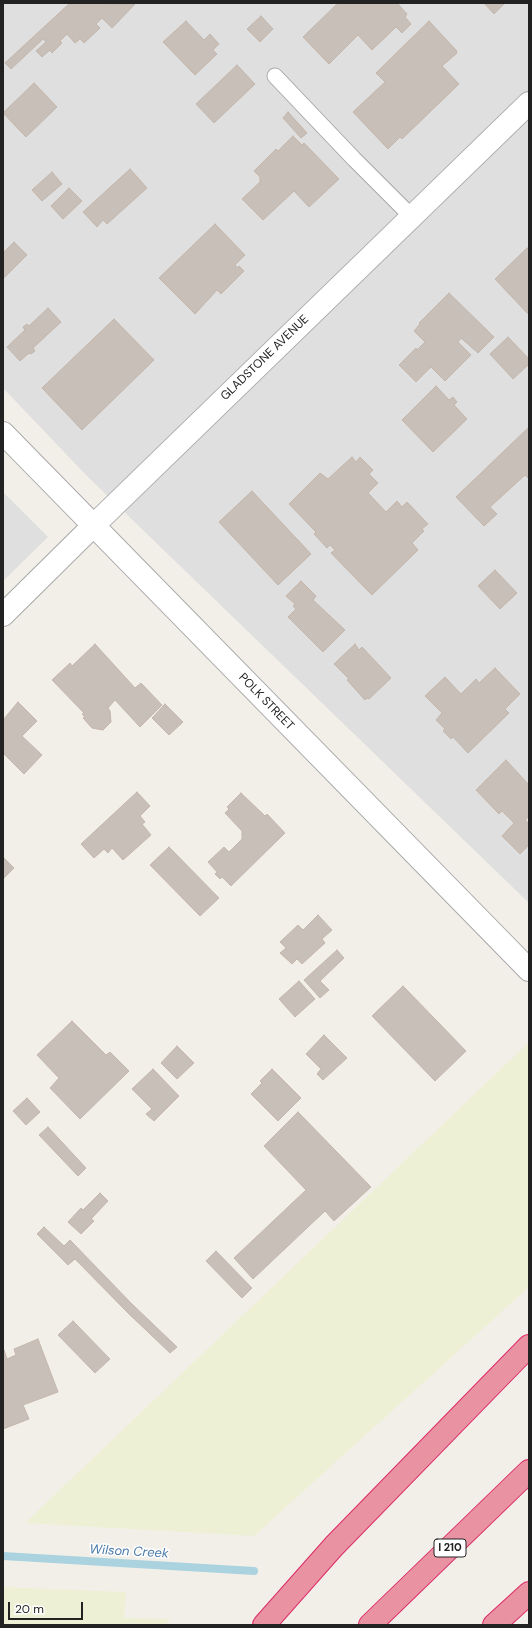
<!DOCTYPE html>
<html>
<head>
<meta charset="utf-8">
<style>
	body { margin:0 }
	#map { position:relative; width:532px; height:1628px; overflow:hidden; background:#f2efe9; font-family:"DM Sans",sans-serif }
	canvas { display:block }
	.frame { position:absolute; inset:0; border:4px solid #222; pointer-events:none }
	.scale { position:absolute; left:8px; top:1602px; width:75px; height:18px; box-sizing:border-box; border:2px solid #222; border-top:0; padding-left:5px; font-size:12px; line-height:14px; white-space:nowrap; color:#222; -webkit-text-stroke:3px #fff; paint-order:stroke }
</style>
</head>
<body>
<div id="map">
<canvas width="532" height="1628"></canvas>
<div class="frame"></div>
<div class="scale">20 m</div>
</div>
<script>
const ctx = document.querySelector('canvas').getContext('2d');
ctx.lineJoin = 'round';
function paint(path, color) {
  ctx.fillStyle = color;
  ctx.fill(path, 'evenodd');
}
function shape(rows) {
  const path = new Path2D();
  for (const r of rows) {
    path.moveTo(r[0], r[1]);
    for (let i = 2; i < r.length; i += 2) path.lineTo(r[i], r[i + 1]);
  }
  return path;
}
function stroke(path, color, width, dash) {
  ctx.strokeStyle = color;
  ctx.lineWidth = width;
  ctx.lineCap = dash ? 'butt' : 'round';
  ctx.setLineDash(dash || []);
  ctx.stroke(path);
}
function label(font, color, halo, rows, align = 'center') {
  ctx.font = font + ' "DM Sans",sans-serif';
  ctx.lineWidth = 3;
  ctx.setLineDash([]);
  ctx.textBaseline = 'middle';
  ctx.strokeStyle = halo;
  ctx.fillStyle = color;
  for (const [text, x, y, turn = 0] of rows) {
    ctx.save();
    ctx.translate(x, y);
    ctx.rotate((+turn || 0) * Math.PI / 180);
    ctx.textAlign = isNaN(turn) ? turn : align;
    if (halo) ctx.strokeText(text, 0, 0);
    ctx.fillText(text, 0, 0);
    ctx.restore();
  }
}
paint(shape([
	[3,3,529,3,529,903,86,475,3,388],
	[3,492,48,537,3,581]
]), '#e0dfdf');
paint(shape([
	[529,1042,529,1287,254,1536,25,1523],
	[3,1587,126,1592,124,1618,170,1619,165,1625,3,1625]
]), '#eef0d5');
stroke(shape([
	[3,1556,254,1571]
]), '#aad3df', 8);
const building = shape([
	[70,3,135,4,112,28,102,18,96,24,100,28,84,43,80,39,75,43,67,34,60,41,62,43,52,53,50,50,42,57,36,51,46,42,43,39,11,69,5,63,70,3],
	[338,3,397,3,407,14,405,17,411,24,402,33,396,27,372,50,358,35,329,64,303,37,338,3],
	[484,3,505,3,494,14,484,3],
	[261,16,273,29,260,42,247,29,261,16],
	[186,21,204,40,210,34,219,44,213,50,217,54,195,75,163,42,186,21],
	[429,21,456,50,457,53,442,66,459,84,402,139,400,137,388,149,353,112,385,82,376,73,429,21],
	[237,65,255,84,214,123,196,104,237,65],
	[34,83,57,107,26,137,3,113,34,83],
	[288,112,307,133,301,138,283,118,288,112],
	[293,136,302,145,304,143,339,179,309,207,294,191,263,220,242,199,260,182,260,177,254,171,276,149,278,151,293,136],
	[130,169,147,188,107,224,103,220,97,227,83,212,130,169],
	[52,172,62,184,42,201,32,190,52,172],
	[69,188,82,201,63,219,51,206,69,188],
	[215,224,245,255,235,265,238,268,239,266,244,271,221,294,217,290,195,314,159,278,215,224],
	[14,242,27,255,3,279,3,253,14,242],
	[527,248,529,250,529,315,495,279,527,248],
	[449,293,494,337,478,353,461,338,458,342,471,355,445,381,431,367,416,382,399,365,416,348,417,350,425,342,414,331,420,324,419,323,449,293],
	[48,308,61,322,33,348,35,351,31,354,29,353,20,361,7,347,25,330,23,327,27,324,29,326,48,308],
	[114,319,154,360,82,430,42,388,114,319],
	[508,337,529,359,529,364,513,379,490,354,508,337],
	[436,386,449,400,453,397,457,402,454,405,467,419,433,452,402,420,436,386],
	[529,427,529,479,525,475,490,507,497,514,484,526,456,497,529,427],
	[352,457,356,462,360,457,373,470,369,474,378,483,368,493,386,512,397,501,402,507,407,502,428,524,422,529,424,531,412,543,418,550,372,595,331,553,335,550,330,545,327,548,314,534,316,532,289,504,320,473,328,479,352,457],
	[252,491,311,554,278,585,219,522,252,491],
	[495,570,517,593,500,609,478,586,495,570],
	[301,581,316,596,313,600,345,630,323,652,288,617,296,609,293,606,295,604,286,596,301,581],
	[95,644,135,688,141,683,162,705,140,727,115,700,108,708,110,711,111,722,103,730,92,728,83,718,85,717,82,714,84,713,52,680,70,663,72,666,95,644],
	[355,644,359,650,362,647,391,678,369,699,367,698,365,700,347,680,349,679,334,664,355,644],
	[495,668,520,694,505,709,509,713,468,753,453,737,451,739,443,731,445,729,436,720,442,713,425,696,445,677,461,694,476,679,479,683,495,668],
	[18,702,37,721,22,736,42,755,24,774,3,753,3,720,18,702],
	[165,704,183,722,169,735,152,718,165,704],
	[506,760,529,785,529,816,525,820,529,824,529,845,520,854,502,836,514,823,502,811,499,814,476,790,506,760],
	[137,792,150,806,140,816,145,822,142,824,151,835,123,860,112,848,108,853,104,849,94,858,81,844,137,792],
	[241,793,265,816,267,814,285,833,231,886,222,877,220,879,215,874,217,872,208,862,224,847,229,852,242,839,242,831,225,813,229,809,227,807,241,793],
	[169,847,219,898,200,916,150,865,169,847],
	[3,857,14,868,3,879,3,857],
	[318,915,332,930,322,939,325,943,302,964,297,959,292,964,280,953,286,948,280,942,298,925,303,930,318,915],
	[337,950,344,958,320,981,329,990,320,998,304,980,337,950],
	[299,981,315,999,295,1017,279,999,299,981],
	[403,986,466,1051,435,1081,372,1016,403,986],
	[72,1021,106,1055,110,1052,129,1071,80,1119,50,1088,59,1078,37,1055,72,1021],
	[324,1035,347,1058,323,1080,317,1074,321,1069,306,1054,324,1035],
	[177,1046,194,1063,177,1079,161,1063,177,1046],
	[153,1069,179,1096,154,1121,146,1114,152,1109,132,1089,153,1069],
	[272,1069,301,1098,278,1121,251,1094,262,1083,260,1081,272,1069],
	[27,1098,40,1112,26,1125,13,1111,27,1098],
	[298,1112,371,1187,334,1221,325,1211,253,1279,234,1258,306,1190,264,1146,298,1112],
	[48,1127,86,1168,78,1176,39,1135,48,1127],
	[100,1193,108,1201,91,1219,94,1221,81,1234,68,1222,81,1208,83,1210,100,1193],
	[44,1227,64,1246,70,1240,132,1304,177,1347,170,1353,128,1313,75,1259,68,1265,37,1234,44,1227],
	[216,1251,252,1288,242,1298,206,1261,216,1251],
	[73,1321,110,1359,95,1373,58,1335,73,1321],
	[38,1339,58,1392,23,1405,29,1419,3,1429,3,1347,7,1359,16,1355,14,1349,38,1339]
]);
paint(building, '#c7bfb8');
stroke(building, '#c4b6ab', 1);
const service = shape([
	[275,76,354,159,412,217]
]);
const minor = shape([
	[3,615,93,526]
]);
const tertiary = shape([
	[3,433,529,970],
	[93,526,529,103]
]);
const motorway = shape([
	[264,1625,334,1546,529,1346],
	[370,1625,529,1471],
	[494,1625,529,1593]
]);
stroke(service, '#a9a9a9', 17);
stroke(minor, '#a9a9a9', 24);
stroke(tertiary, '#a9a9a9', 24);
stroke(motorway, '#dc2a67', 24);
stroke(service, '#fff', 15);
stroke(minor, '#fff', 22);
stroke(tertiary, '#fff', 22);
stroke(motorway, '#e892a2', 22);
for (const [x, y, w] of [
	[450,1548,32]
]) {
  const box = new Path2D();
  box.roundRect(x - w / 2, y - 9, w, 18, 3);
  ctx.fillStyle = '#fff';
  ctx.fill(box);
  stroke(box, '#222', 1);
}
label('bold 11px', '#222', null, [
	["I 210",450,1548]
]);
label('12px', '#222', '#fff', [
	["GLADSTONE AVENUE",265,358,-44],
	["POLK STREET",266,702,46]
]);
label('italic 13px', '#4a7aab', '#fff', [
	["Wilson Creek",129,1552,3]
]);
</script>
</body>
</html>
